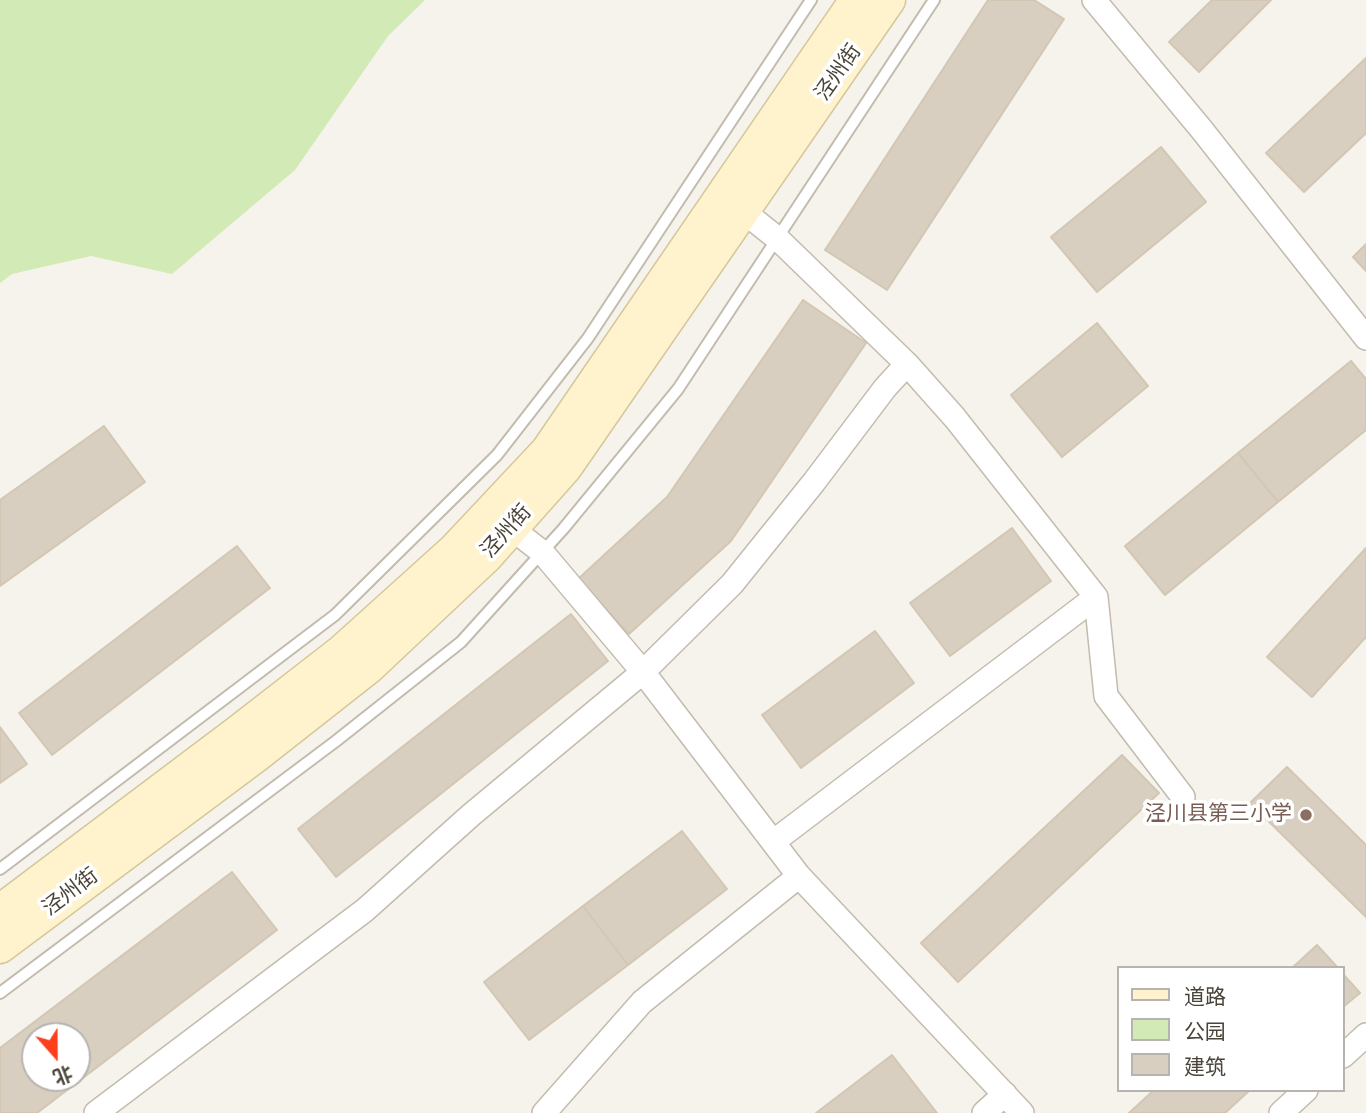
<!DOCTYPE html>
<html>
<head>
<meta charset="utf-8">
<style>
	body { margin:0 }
	#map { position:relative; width:1366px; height:1113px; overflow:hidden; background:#f6f3ec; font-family:Roboto,"Noto Sans SC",sans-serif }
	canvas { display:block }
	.legend { position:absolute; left:1117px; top:966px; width:228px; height:126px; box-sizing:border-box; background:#fff; border:2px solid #b7b4b0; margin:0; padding:9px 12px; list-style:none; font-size:21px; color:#4b4439 }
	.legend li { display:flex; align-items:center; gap:14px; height:35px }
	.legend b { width:35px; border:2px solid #b7b4b0 }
	.north { position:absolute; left:21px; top:1022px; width:70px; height:70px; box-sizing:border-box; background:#fff; border:2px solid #b7b4b0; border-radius:50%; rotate:159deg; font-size:19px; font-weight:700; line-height:28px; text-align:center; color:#4b4439 }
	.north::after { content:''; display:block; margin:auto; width:24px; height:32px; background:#fc3f1d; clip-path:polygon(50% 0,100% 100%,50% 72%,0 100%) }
</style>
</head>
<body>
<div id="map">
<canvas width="1366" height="1113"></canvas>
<ul class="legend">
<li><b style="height:9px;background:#fff3cd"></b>道路</li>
<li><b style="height:19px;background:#d2eab5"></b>公园</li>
<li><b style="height:19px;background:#d8cfc1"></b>建筑</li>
</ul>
<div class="north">北</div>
</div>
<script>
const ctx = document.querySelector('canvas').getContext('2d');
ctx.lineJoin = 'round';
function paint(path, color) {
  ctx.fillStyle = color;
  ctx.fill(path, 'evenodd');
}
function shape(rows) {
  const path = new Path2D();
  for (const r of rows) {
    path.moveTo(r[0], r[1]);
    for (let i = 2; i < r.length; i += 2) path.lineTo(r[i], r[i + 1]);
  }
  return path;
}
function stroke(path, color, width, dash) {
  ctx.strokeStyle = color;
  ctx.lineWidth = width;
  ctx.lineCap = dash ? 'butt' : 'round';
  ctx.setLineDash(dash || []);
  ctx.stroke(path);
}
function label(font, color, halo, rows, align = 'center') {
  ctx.font = font + ' Roboto,"Noto Sans SC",sans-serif';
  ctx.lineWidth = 7;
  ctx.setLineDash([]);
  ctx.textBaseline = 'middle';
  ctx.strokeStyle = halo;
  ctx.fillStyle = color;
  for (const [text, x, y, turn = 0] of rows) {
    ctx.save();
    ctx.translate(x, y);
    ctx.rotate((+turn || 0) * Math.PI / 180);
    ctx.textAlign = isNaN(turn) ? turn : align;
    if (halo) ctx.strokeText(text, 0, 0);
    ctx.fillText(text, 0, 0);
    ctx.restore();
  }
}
paint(shape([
	[0,0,425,0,388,36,295,170,172,274,91,256,12,274,0,283]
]), '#d2eab5');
const building = shape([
	[988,0,1034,0,1064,19,887,290,825,250,988,0],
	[1212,0,1271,0,1199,72,1169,42,1212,0],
	[1366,58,1366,133,1304,192,1266,153,1366,58],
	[1161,147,1206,202,1097,292,1051,237,1161,147],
	[1366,244,1366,271,1353,257,1366,244],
	[803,300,866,343,731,541,629,634,578,579,667,497,803,300],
	[1097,323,1148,386,1062,457,1011,395,1097,323],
	[1351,361,1366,379,1366,430,1278,502,1238,453,1351,361],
	[104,426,145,482,0,586,0,500,104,426],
	[1238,453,1278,502,1165,595,1125,546,1238,453],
	[1012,528,1051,581,950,656,910,603,1012,528],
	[237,546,270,588,52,755,19,713,237,546],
	[1366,548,1366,637,1312,697,1267,657,1366,548],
	[571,614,608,661,336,877,298,829,571,614],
	[875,631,914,683,801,768,762,715,875,631],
	[0,727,27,764,0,783,0,727],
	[1122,755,1159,793,958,982,921,943,1122,755],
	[1287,767,1366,845,1366,917,1250,803,1287,767],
	[682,831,727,889,628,965,583,906,682,831],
	[232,872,277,930,37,1113,0,1113,0,1048,232,872],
	[35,1036,77,1036,77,1078,35,1078,35,1036],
	[583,906,628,965,529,1040,484,982,583,906],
	[1317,945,1338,968,1292,968,1317,945],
	[1343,974,1360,993,1343,1007,1343,974],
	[892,1055,937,1113,816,1113,892,1055],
	[1154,1090,1250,1090,1225,1113,1129,1113,1154,1090]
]);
paint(building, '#d8cfc1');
stroke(building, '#d3c7b4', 2);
const lane = shape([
	[0,869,335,615,497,455,588,338,811,0],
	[0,993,336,741,461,642,564,528,678,389,934,0]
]);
const street = shape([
	[1094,0,1202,130,1366,338],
	[743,211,778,239,907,364,955,418,1096,597,1106,696,1183,797],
	[511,528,542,552,643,672,799,876,1022,1113],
	[773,842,1096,597],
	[1343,1056,1366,1035],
	[96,1113,365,910,471,815,643,672,732,584,814,482,885,388,907,364],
	[544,1113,642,1002,799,876],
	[984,1113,1005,1094],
	[1281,1113,1306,1090]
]);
const secondary = shape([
	[0,911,239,731,342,651,454,550,547,451,856,0],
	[0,947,256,756,368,668,486,557,566,467,889,0]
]);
stroke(lane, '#c2bbae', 14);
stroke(street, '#c2bbae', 26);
stroke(secondary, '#d6c79b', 35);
stroke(lane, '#fff', 10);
stroke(street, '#fff', 23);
stroke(secondary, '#fff3cd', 32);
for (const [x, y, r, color] of [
	[1306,815,7,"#8d6e63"]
]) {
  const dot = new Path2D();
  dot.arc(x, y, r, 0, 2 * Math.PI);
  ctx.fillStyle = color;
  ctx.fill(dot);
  stroke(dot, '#fff', 2.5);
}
label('21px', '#4b4439', '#fff', [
	["泾州街",839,73,-55],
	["泾州街",507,532,-48],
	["泾州街",71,893,-37]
]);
label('21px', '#785e54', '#fff', [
	["泾川县第三小学",1292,815]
], 'right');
</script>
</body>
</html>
